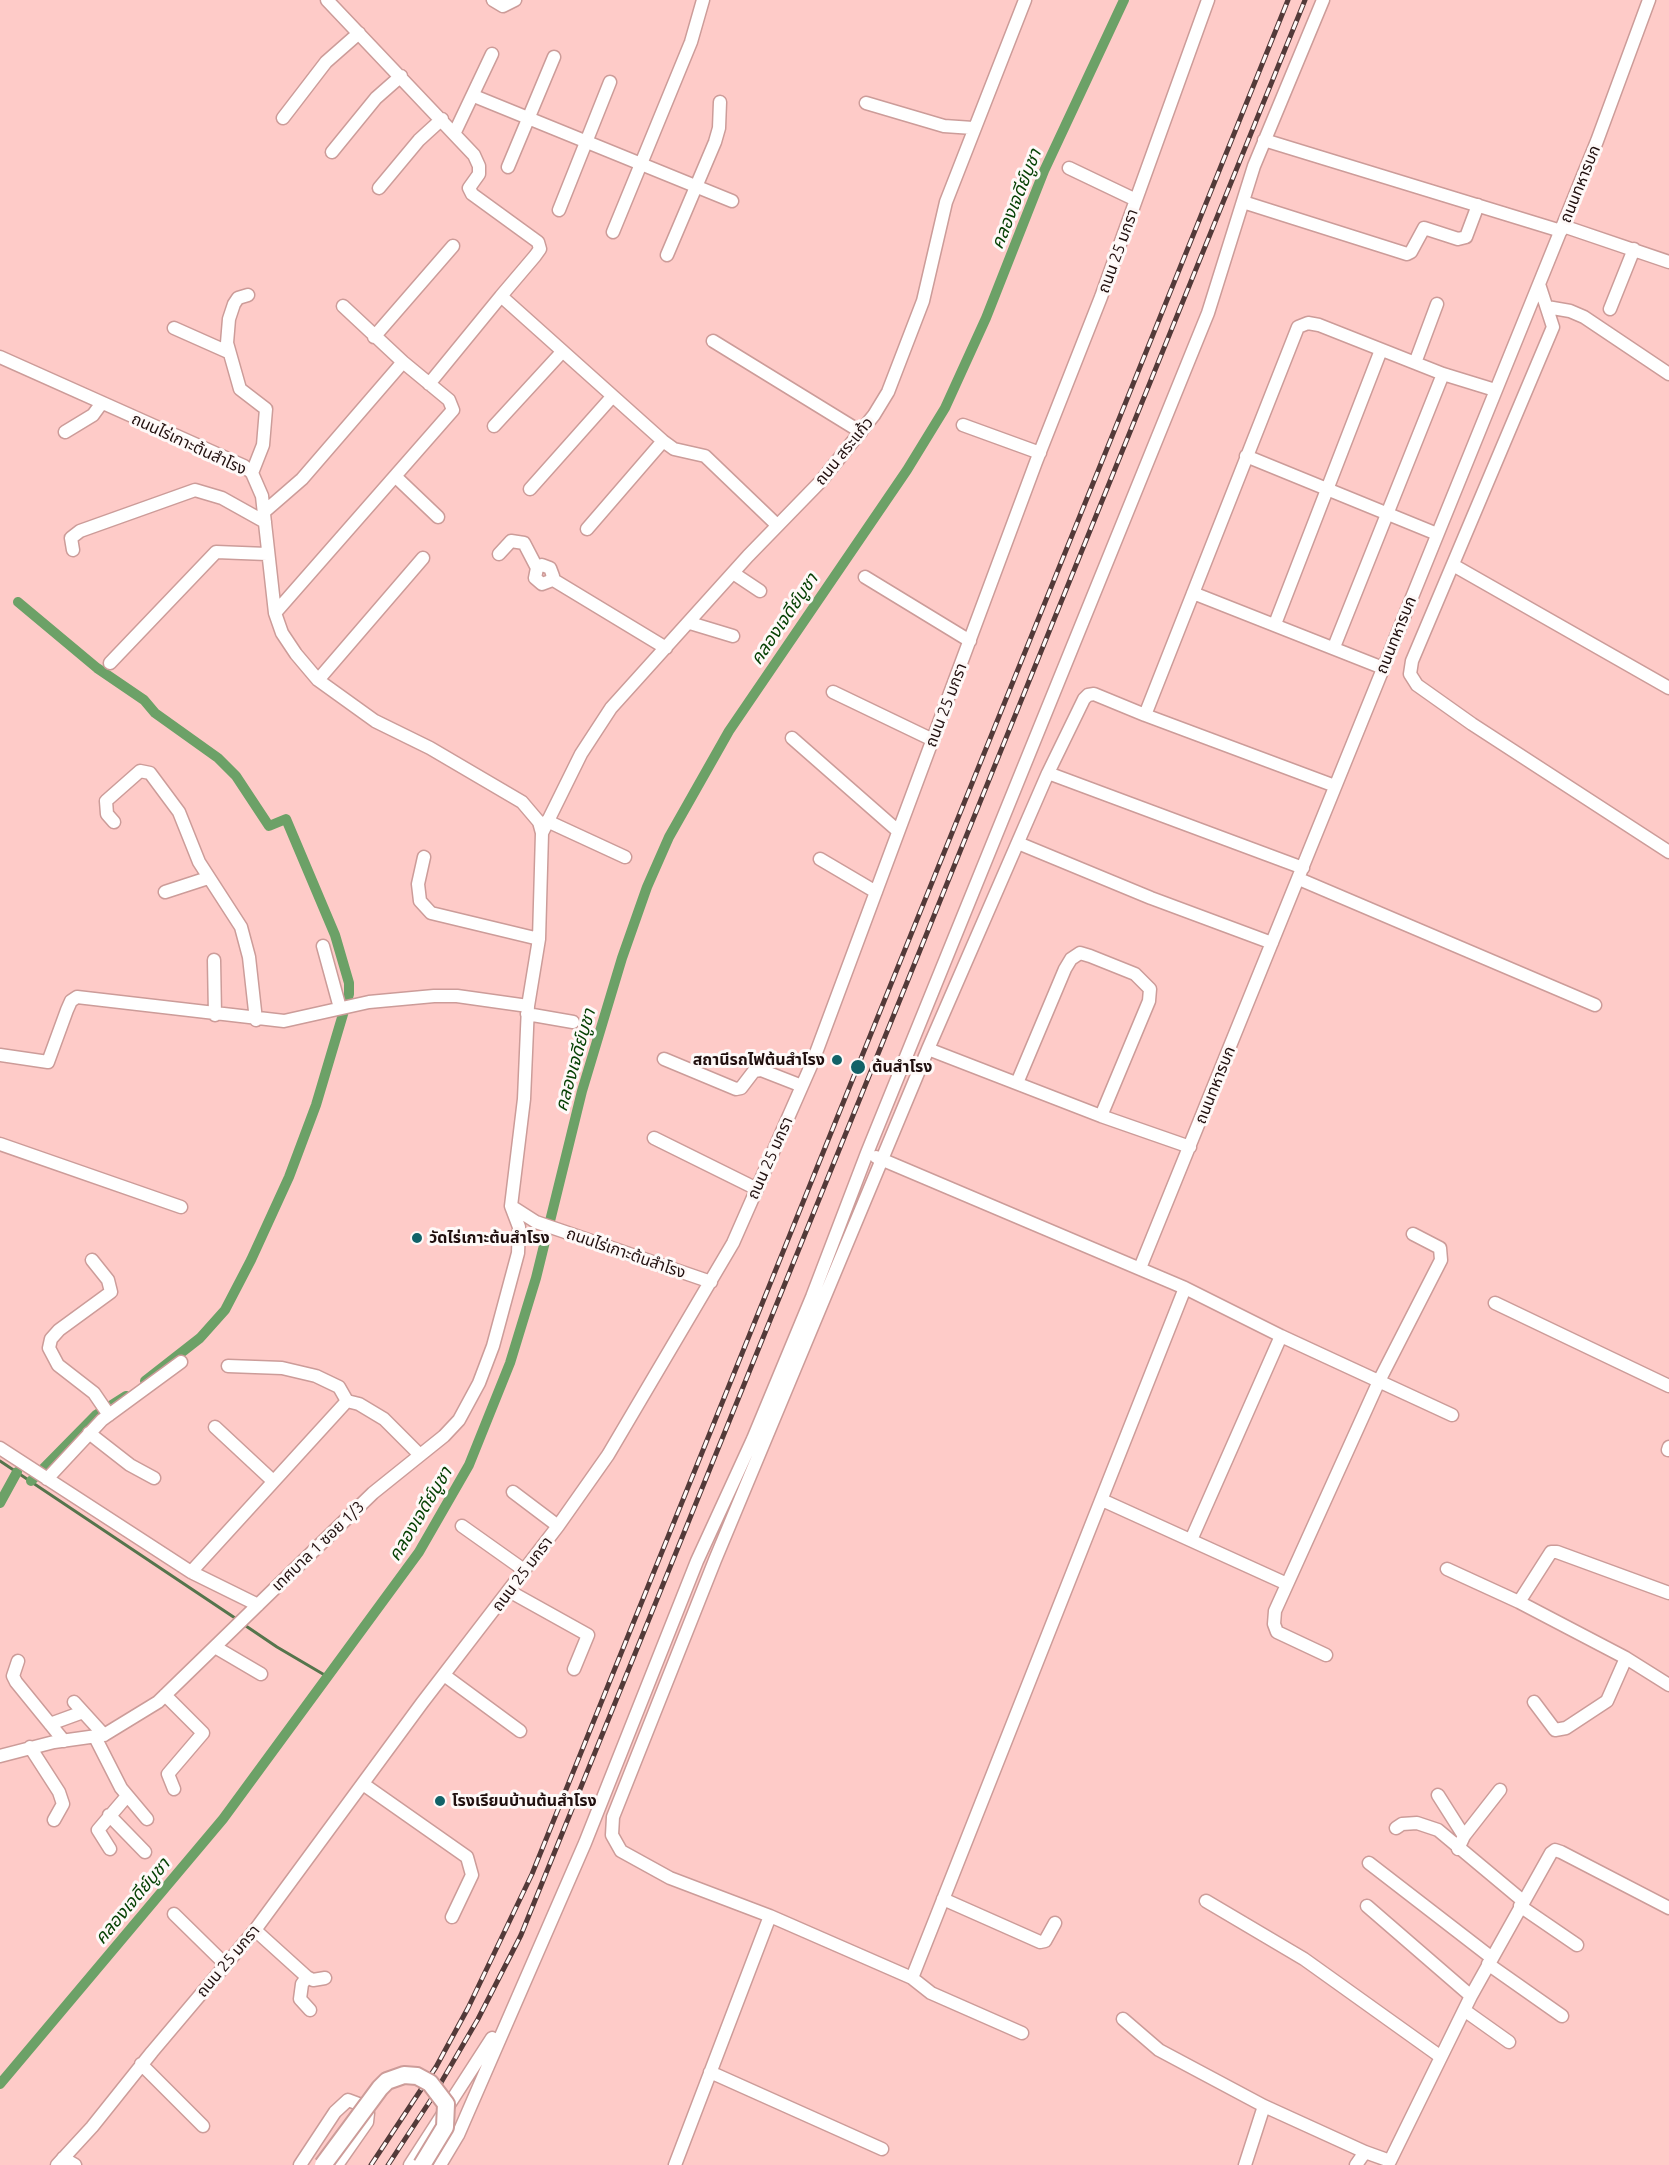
<!DOCTYPE html>
<html>
<head>
<meta charset="utf-8">
<style>
	body { margin:0 }
	canvas { display:block; background:#fecbc8 }
</style>
</head>
<body>
<canvas width="1669" height="2165"></canvas>
<script>
const ctx = document.querySelector('canvas').getContext('2d');
ctx.lineJoin = 'round';
function shape(rows) {
  const path = new Path2D();
  for (const r of rows) {
    path.moveTo(r[0], r[1]);
    for (let i = 2; i < r.length; i += 2) path.lineTo(r[i], r[i + 1]);
  }
  return path;
}
function stroke(path, color, width, dash) {
  ctx.strokeStyle = color;
  ctx.lineWidth = width;
  ctx.lineCap = dash ? 'butt' : 'round';
  ctx.setLineDash(dash || []);
  ctx.stroke(path);
}
function label(font, color, halo, rows, align = 'center') {
  ctx.font = font + ' Ubuntu,"Noto Sans Thai",sans-serif';
  ctx.lineWidth = 6;
  ctx.setLineDash([]);
  ctx.textBaseline = 'middle';
  ctx.strokeStyle = halo;
  ctx.fillStyle = color;
  for (const [text, x, y, turn = 0] of rows) {
    ctx.save();
    ctx.translate(x, y);
    ctx.rotate((+turn || 0) * Math.PI / 180);
    ctx.textAlign = isNaN(turn) ? turn : align;
    if (halo) ctx.strokeText(text, 0, 0);
    ctx.fillText(text, 0, 0);
    ctx.restore();
  }
}
stroke(shape([
	[0,1461,238,1620],
	[243,1624,277,1647,328,1677]
]), '#55754c', 3);
stroke(shape([
	[18,602,97,668,144,700,155,713,218,758,236,776,269,826,286,819,335,935,349,983,349,994,316,1105,289,1177,251,1260,225,1310,200,1338,145,1381],
	[31,1481,96,1415,126,1396],
	[0,1503,17,1472],
	[0,2084,223,1819,419,1552,469,1465,510,1363,536,1278,582,1091,622,958,647,887,669,837,729,731,907,470,945,408,986,318,1044,171,1124,0]
]), '#6ca167', 10);
const street = shape([
	[327,0,474,155,479,166,479,174,469,188,472,194,538,242,540,249,535,256,501,296,663,441,674,449,705,456,777,525],
	[493,0,503,6,515,0],
	[474,96,732,201],
	[866,103,944,126,973,128],
	[283,118,326,62,359,33],
	[455,132,492,54],
	[1264,140,1561,231],
	[332,152,376,98,401,76],
	[508,167,554,57],
	[1069,168,1136,200],
	[379,188,419,140,442,119],
	[1243,202,1407,254,1411,252,1424,228,1458,239,1466,237,1478,205],
	[559,210,610,82],
	[1563,226,1669,262],
	[613,232,691,42,703,0],
	[667,255,715,142,719,128,720,102],
	[1539,284,1553,327,1412,661,1410,674,1417,685,1472,724,1669,852],
	[248,295,238,298,234,304,229,319,227,343,240,389,266,409,263,445,252,473],
	[1547,307,1570,311,1584,317,1669,374],
	[1610,309,1634,249],
	[174,328,228,352],
	[374,337,453,246],
	[713,341,861,432],
	[0,357,244,466,252,473,262,496,275,613,282,633,296,654,318,680,375,721,430,748,522,802,539,822,542,833,539,939,528,1006,524,1099,511,1206,519,1227,518,1253,493,1346,479,1383,459,1420,444,1436,373,1493,158,1702,104,1735,54,1742,0,1756],
	[1415,363,1437,304],
	[429,384,501,296],
	[963,425,1040,453],
	[494,426,562,352],
	[65,432,93,415,101,404],
	[1246,456,1437,534],
	[396,477,438,517],
	[530,489,611,398],
	[264,512,302,479,403,362],
	[587,529,663,441],
	[73,550,71,538,80,531,195,490,222,498,265,522],
	[499,554,511,541,524,543,537,568,535,578,542,584,550,581,553,576,550,568,542,565,537,568],
	[1453,565,1669,688],
	[733,573,760,591],
	[865,577,970,641],
	[552,579,666,648],
	[1193,593,1383,668],
	[275,613,453,410,449,400,403,362,343,306],
	[690,623,733,636],
	[1275,624,1381,350],
	[1334,647,1443,374],
	[110,663,216,552,267,554],
	[318,680,423,558],
	[833,692,933,740],
	[1145,715,1335,786],
	[792,738,898,831],
	[1048,773,1303,868],
	[547,821,625,857],
	[114,822,107,814,106,801,140,771,150,773,179,812,199,862,241,927,249,957,256,1020],
	[542,833,581,754,611,708,748,556,821,481,874,415,888,392,923,301,946,202,1025,0],
	[1018,843,1151,898,1272,943],
	[424,857,418,884,420,901,431,913,539,939],
	[820,859,876,892],
	[1299,879,1595,1005],
	[165,892,208,878],
	[323,946,340,1008],
	[214,960,215,1015],
	[527,1014,573,1022],
	[928,1049,1101,1116,1190,1147],
	[0,1055,48,1062,67,1010,71,1001,77,997,284,1021,369,1002,434,996,457,996,528,1006],
	[664,1059,736,1089,741,1088,754,1071,761,1070,802,1086],
	[1017,1083,1065,969,1071,959,1080,953,1090,956,1135,974,1150,989,1149,1001,1101,1116],
	[654,1138,757,1189],
	[0,1144,181,1207],
	[876,1157,1185,1288,1281,1336,1452,1415],
	[511,1206,536,1222,711,1282],
	[92,1260,108,1280,111,1292,59,1330,51,1339,49,1348,58,1365,94,1393,109,1415],
	[1140,1268,1597,141,1649,0],
	[1185,1288,912,1978,770,1916,670,1878,621,1851,612,1835,613,1817,715,1560,928,1049,1048,773,1084,699,1088,695,1094,694,1145,715,1298,327,1308,323,1319,325,1443,374,1495,390],
	[1495,1303,1669,1386],
	[228,1366,282,1368,316,1376,339,1387,347,1401],
	[215,1427,273,1481],
	[89,1433,130,1465,154,1478],
	[0,1448,191,1572,258,1605],
	[1668,1450,1669,1447],
	[47,1479,102,1420,181,1362],
	[513,1492,558,1526],
	[1102,1500,1287,1584],
	[462,1526,524,1570],
	[1191,1540,1281,1336],
	[1447,1569,1519,1602,1626,1658,1669,1685],
	[191,1572,347,1401,359,1404,384,1419,420,1455],
	[509,1591,588,1635,574,1669],
	[1519,1602,1551,1552,1557,1552,1669,1593],
	[215,1647,261,1674],
	[1326,1655,1277,1632,1274,1624,1275,1611,1379,1381,1441,1260,1440,1248,1413,1234],
	[18,1661,13,1676,16,1682,64,1741],
	[444,1675,520,1731],
	[165,1695,203,1733,168,1774,174,1789],
	[74,1702,104,1735],
	[1534,1702,1555,1730,1566,1728,1607,1701,1626,1658],
	[50,1724,83,1712],
	[95,1737,121,1788,147,1819],
	[30,1747,59,1792,63,1804,54,1820],
	[363,1784,467,1857,472,1875,452,1917],
	[1438,1795,1464,1836,1458,1849],
	[109,1815,145,1852],
	[1396,1828,1402,1824,1417,1823,1438,1830,1523,1901],
	[1464,1836,1500,1790],
	[110,1849,98,1830,127,1796],
	[1369,1863,1492,1958],
	[943,1899,1040,1942,1045,1941,1055,1923],
	[1206,1901,1304,1959,1441,2057],
	[1367,1906,1471,1996],
	[1520,1906,1577,1945],
	[174,1914,226,1965],
	[255,1930,307,1977,313,1980,325,1978],
	[1488,1964,1562,2016],
	[307,1977,302,1984,300,1999,310,2010],
	[912,1978,931,1993,1022,2033],
	[1464,2010,1509,2042],
	[1123,2019,1159,2050,1264,2106,1365,2152,1390,2161,1471,1996,1551,1853,1555,1850,1561,1852,1669,1908],
	[141,2064,203,2126],
	[710,2072,882,2149],
	[63,2158,75,2165],
	[57,2165,92,2127,152,2052,255,1930,422,1703,558,1526,608,1455,733,1243,813,1061,1036,462,1101,297,1208,0],
	[300,2165,335,2112,348,2100,364,2106,368,2113,367,2122,337,2165],
	[410,2165,492,2038],
	[440,2165,458,2135,585,1843,697,1561,753,1439,812,1297,867,1153,1208,313,1254,166,1323,0],
	[675,2165,770,1916],
	[1245,2165,1264,2106],
	[1356,2165,1365,2152]
]);
stroke(street, '#cc9c99', 15);
stroke(street, '#fff', 12);
const rail = shape([
	[371,2165,436,2067,468,2008,532,1874,1288,0],
	[388,2165,432,2098,478,2019,521,1935,1305,0]
]);
stroke(rail, '#533a39', 5);
stroke(rail, '#fef9f8', 3, [9]);
const secondaryBridge = shape([
	[323,2165,380,2088,387,2081,404,2075,417,2076,430,2083,446,2104,445,2127,422,2165]
]);
stroke(secondaryBridge, '#cc9c99', 20, []);
stroke(secondaryBridge, '#fff', 16);
for (const [x, y, r, color] of [
	[837,1060,6,"#126268"],
	[858,1067,8,"#126268"],
	[417,1238,6,"#126268"],
	[440,1801,6,"#126268"]
]) {
  const dot = new Path2D();
  dot.arc(x, y, r, 0, 2 * Math.PI);
  ctx.fillStyle = color;
  ctx.fill(dot);
  stroke(dot, '#fef9f8', 2);
}
label('16px', '#200f0e', '#fef9f8', [
	["ถนนทหารบก",1580,184,-68],
	["ถนน 25 มกรา",1118,251,-70],
	["ถนนไร่เกาะต้นสำโรง",189,444,25],
	["ถนน สระแก้ว",844,451,-51],
	["ถนนทหารบก",1396,635,-68],
	["ถนน 25 มกรา",946,705,-69],
	["ถนนทหารบก",1215,1085,-68],
	["ถนน 25 มกรา",770,1158,-66],
	["ถนนไร่เกาะต้นสำโรง",626,1253,19],
	["เทศบาล 1 ซอย 1/3",318,1546,-44],
	["ถนน 25 มกรา",522,1574,-53],
	["ถนน 25 มกรา",228,1961,-50]
]);
label('bold 16px', '#200f0e', '#fef9f8', [
	["สถานีรถไฟต้นสำโรง",825,1060,"right"],
	["ต้นสำโรง",872,1067],
	["วัดไร่เกาะต้นสำโรง",429,1238],
	["โรงเรียนบ้านต้นสำโรง",452,1801]
], 'left');
label('italic 18px', '#064104', '#fef9f8', [
	["คลองเจดีย์บูชา",1016,199,-68],
	["คลองเจดีย์บูชา",784,619,-56],
	["คลองเจดีย์บูชา",575,1060,-74],
	["คลองเจดีย์บูชา",420,1514,-59],
	["คลองเจดีย์บูชา",132,1901,-50]
]);
</script>
</body>
</html>
